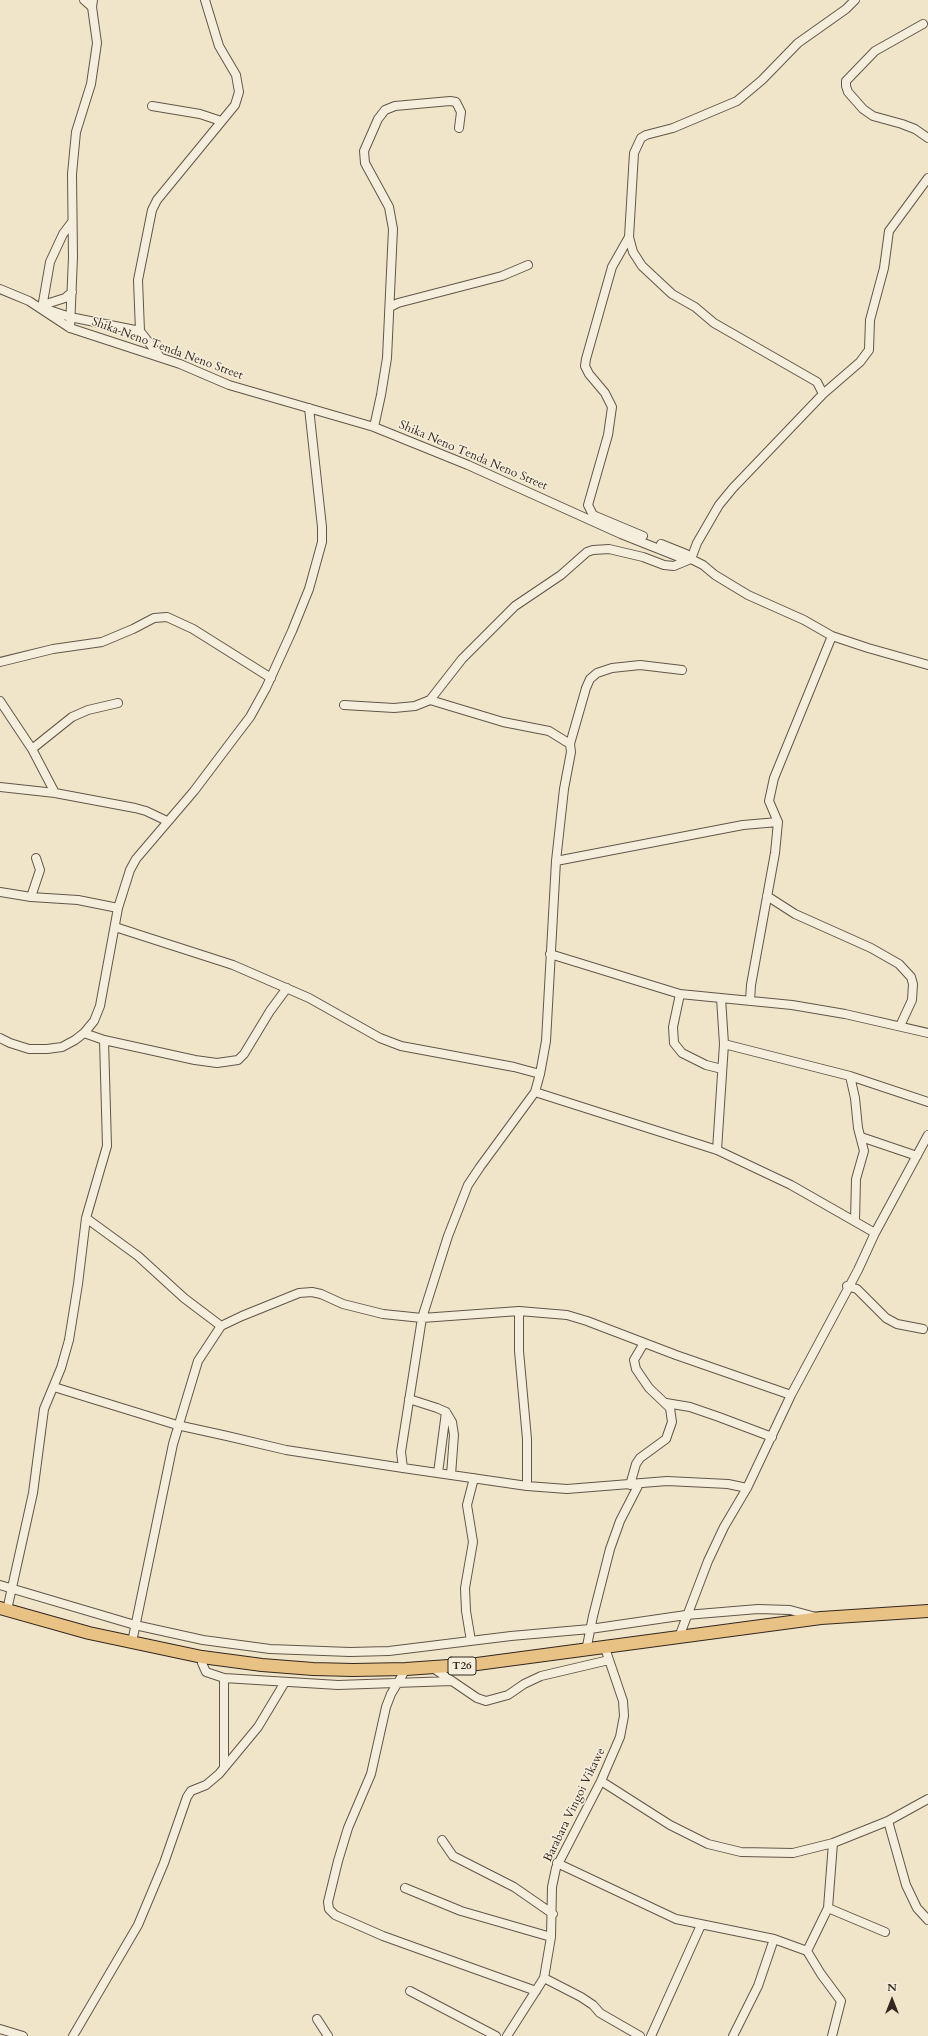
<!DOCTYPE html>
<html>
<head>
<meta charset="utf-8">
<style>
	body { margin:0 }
	#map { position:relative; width:928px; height:2036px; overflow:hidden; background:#f1e5c9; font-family:Cardo,serif }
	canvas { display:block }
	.north { position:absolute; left:872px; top:1980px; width:40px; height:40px; -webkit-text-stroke:3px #f6eedc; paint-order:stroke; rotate:0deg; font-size:11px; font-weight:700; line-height:16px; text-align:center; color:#33271e }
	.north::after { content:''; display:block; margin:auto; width:14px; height:18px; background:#33271e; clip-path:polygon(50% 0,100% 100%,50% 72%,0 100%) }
</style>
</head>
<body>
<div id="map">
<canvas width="928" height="2036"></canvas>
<div class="north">N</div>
</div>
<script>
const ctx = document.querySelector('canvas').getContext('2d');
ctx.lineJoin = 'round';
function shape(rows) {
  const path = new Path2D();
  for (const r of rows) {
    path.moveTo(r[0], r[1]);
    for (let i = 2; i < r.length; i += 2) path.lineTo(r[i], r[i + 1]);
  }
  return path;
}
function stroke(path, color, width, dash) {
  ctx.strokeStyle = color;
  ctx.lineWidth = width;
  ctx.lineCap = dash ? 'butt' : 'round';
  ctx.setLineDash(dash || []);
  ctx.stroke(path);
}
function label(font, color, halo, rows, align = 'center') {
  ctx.font = font + ' Cardo,serif';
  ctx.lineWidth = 3;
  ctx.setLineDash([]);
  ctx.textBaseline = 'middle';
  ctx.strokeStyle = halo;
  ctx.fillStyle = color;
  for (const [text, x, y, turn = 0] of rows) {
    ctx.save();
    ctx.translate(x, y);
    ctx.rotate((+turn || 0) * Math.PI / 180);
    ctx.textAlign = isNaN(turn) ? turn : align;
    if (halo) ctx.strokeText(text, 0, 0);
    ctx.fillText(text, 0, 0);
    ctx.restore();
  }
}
const minor = shape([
	[84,0,92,7],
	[923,24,875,51,846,81,846,86,848,92,863,109,873,116,902,124,915,129,928,138],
	[152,106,200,114,221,121],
	[629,237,633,252,642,266,672,294,695,307,714,323,817,382,823,394],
	[0,289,29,301,70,328,180,364,229,385,374,427,468,465,621,534,679,557,691,559,703,565,715,575,748,595,804,620,832,636,868,648,928,665],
	[43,305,65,298,72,292],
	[390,307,398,303,502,276,528,265],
	[42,308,50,262,63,234,72,222],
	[46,309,70,317,140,331],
	[70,328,73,257,72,174,76,132,91,84,97,43,92,7,93,0],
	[160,357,140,331,138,280,152,210,157,200,235,105,239,92,236,75,219,46,205,0],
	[374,427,381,395,387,358,393,229,389,207,365,163,364,151,378,119,385,110,395,106,450,101,456,102,461,112,459,128],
	[643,536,593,515,588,505,608,435,612,407,605,393,589,374,585,366,586,359,612,267,629,237,634,153,641,138,646,135,673,128,737,101,762,80,798,43,846,9,855,0],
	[661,544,686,554],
	[0,662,53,649,102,642,133,629,154,618,167,617,193,629,271,678],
	[430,700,503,722,549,731,570,744,571,752,564,789,556,861,546,1041,540,1074,535,1092,480,1167,468,1185,448,1236,422,1318,401,1452,403,1468,527,1486,567,1489,667,1481,728,1484,747,1488],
	[0,701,32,749,55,793],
	[344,705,394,708,415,706,430,700,462,659,515,606,561,575,587,552,593,550,609,549,643,557,664,565,674,566,691,559,697,543,719,505,733,488,823,394,860,362,869,350,870,320,884,268,889,231,928,178],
	[570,744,586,688,590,679,597,673,612,668,640,665,682,670],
	[32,749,72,717,88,710,118,703],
	[0,787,55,793,135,808,146,811,167,821],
	[556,861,743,825,778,822],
	[0,892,31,897,78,900,118,908],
	[767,896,795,914,871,948,899,964,911,977,913,984,912,1000,900,1026],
	[31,897,40,870,36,858],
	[115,927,233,965,309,998,380,1038,401,1046,514,1067,540,1074],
	[550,954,680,994,792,1005,845,1014,928,1033],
	[680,994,673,1027,674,1043,682,1053,706,1065,722,1069],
	[750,1001,751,985,775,853,778,822,769,801,774,778,832,636],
	[84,1033,104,1040,195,1060,217,1063,238,1060,244,1054,270,1011,287,988],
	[0,1038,10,1043,29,1049,47,1049,62,1047,75,1040,84,1033,94,1021,100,1006,118,908,130,870,136,859,194,791,237,734,250,717,266,688,292,631,309,589,322,542,322,527,309,408],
	[724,1044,850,1076,928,1102],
	[850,1076,855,1098,858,1128,864,1151,856,1179,855,1221],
	[535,1092,717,1150,791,1185,875,1233],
	[861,1137,917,1156],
	[717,1150,724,1044,721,998],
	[86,1218,138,1256,184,1298,221,1326],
	[847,1286,857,1289,886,1318,897,1324,923,1329],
	[519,1311,519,1351,527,1439,527,1486],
	[54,1387,177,1425,227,1436,286,1450,403,1468],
	[409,1399,437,1408,446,1412,452,1422,454,1435,451,1475],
	[666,1403,690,1407,719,1417,772,1437],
	[438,1473,446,1412],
	[630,1485,636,1464,640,1458,666,1439,672,1422,670,1408,649,1388,636,1369,634,1360,644,1343],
	[0,1585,135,1625,203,1640,270,1649,350,1652,389,1651,511,1636,590,1629,686,1615,758,1609,790,1610,816,1617],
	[7,1610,33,1493,44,1409,61,1368,69,1340,78,1284,86,1218,107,1146,104,1040],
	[679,1637,708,1561,724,1527,747,1488,791,1395,858,1270,875,1233,928,1135],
	[471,1641,466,1611,465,1588,473,1542,467,1505,474,1478],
	[132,1642,173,1444,198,1361,221,1326,242,1316,299,1293,312,1292,321,1294,343,1304,383,1314,422,1318,519,1311,567,1315,587,1321,676,1355,791,1395],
	[586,1651,593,1616,610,1549,620,1521,639,1484],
	[202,1657,202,1663,206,1672,224,1678,338,1685,452,1681],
	[433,1668,477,1698,486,1701,508,1695,524,1684,541,1676,609,1660],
	[406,1669,391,1694,386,1707,371,1774,348,1828,338,1861,328,1902,329,1909,335,1915,383,1936,536,1991],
	[224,1678,224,1767],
	[601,1781,670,1825,708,1844,741,1852,793,1853,833,1843],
	[888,1821,906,1885,917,1908,928,1920],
	[442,1840,453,1856,514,1887,553,1914],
	[557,1863,676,1919,774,1939,807,1951,821,1974,841,2001,832,2036],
	[405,1888,461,1911,551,1937],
	[828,1908,885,1932],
	[807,1951,828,1908,833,1843,888,1821,928,1799],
	[544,1978,581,1997,593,2005,600,2013,640,2036],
	[410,1991,496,2036],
	[317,2019,328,2036],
	[0,2029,23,2036],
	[73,2036,138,1925,164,1863,187,1797,191,1791,206,1785,219,1774,258,1727,285,1682],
	[507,2036,544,1978,551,1937,552,1887,556,1868,601,1781,620,1737,624,1716,623,1701,605,1648],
	[651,2036,701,1925],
	[733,2036,758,1986,774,1939]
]);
const highway = shape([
	[0,1608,89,1633,202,1657,262,1665,313,1669,353,1670,406,1669,477,1664,821,1618,928,1611]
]);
stroke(minor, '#625649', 10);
stroke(highway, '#33271e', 14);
stroke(minor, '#f6eedc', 8);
stroke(highway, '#e8c284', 12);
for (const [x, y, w] of [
	[462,1666,28]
]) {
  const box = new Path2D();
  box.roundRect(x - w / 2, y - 9, w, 18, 3);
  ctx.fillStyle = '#f6eedc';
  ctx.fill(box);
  stroke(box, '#33271e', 1);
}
label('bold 11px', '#33271e', null, [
	["T26",462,1666]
]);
label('12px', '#33271e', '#f6eedc', [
	["Shika Neno Tenda Neno Street",167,349,20],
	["Shika Neno Tenda Neno Street",473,456,23],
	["Barabara Vingoi Vikawe",575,1805,-64]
]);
</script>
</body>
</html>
